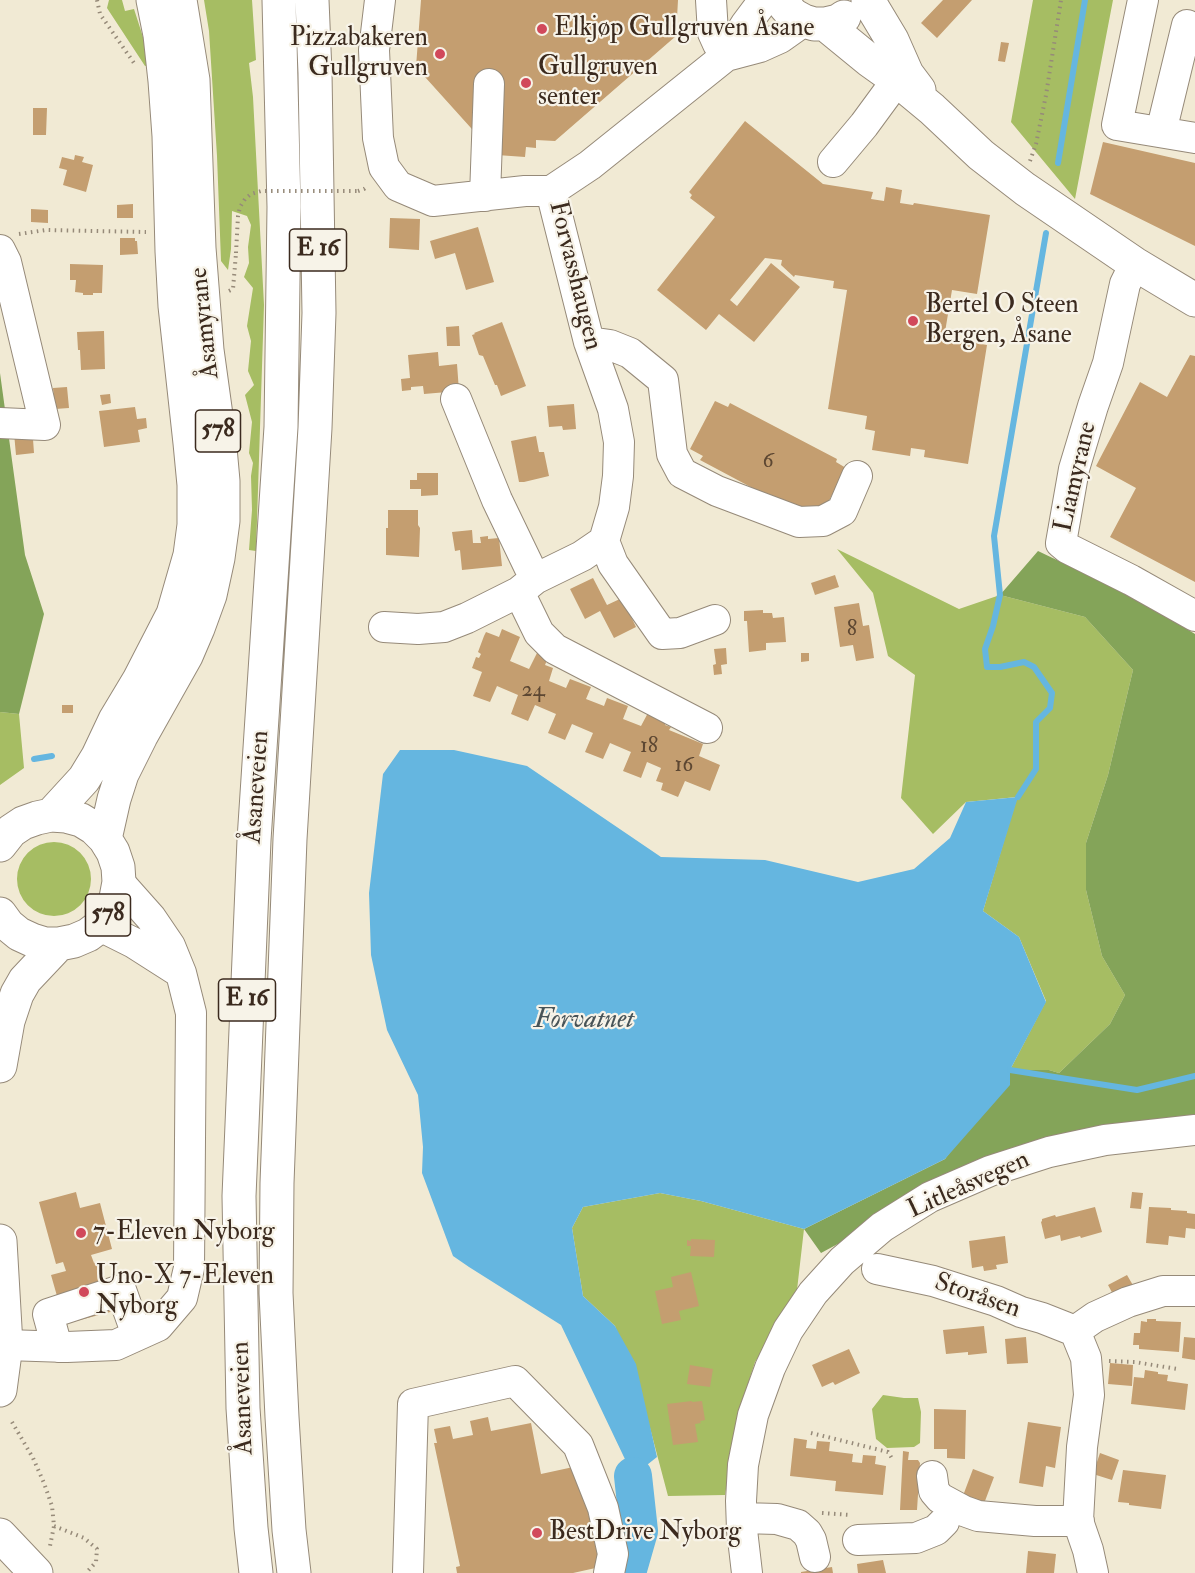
<!DOCTYPE html>
<html>
<head>
<meta charset="utf-8">
<style>
	body { margin:0 }
	canvas { display:block; background:#f1ead4 }
</style>
</head>
<body>
<canvas width="1195" height="1573"></canvas>
<script>
const ctx = document.querySelector('canvas').getContext('2d');
ctx.lineJoin = 'round';
function paint(path, color) {
  ctx.fillStyle = color;
  ctx.fill(path, 'evenodd');
}
function shape(rows) {
  const path = new Path2D();
  for (const r of rows) {
    if (r.length === 3) {
      path.moveTo(r[0] + r[2], r[1]);
      path.arc(r[0], r[1], r[2], 0, 2 * Math.PI);
      continue;
    }
    path.moveTo(r[0], r[1]);
    for (let i = 2; i < r.length; i += 2) path.lineTo(r[i], r[i + 1]);
  }
  return path;
}
function stroke(path, color, width, dash) {
  ctx.strokeStyle = color;
  ctx.lineWidth = width;
  ctx.lineCap = dash ? 'butt' : 'round';
  ctx.setLineDash(dash || []);
  ctx.stroke(path);
}
function label(font, color, halo, rows, align = 'center') {
  ctx.font = font + ' "IM FELL Double Pica",serif';
  ctx.lineWidth = 4.5;
  ctx.setLineDash([]);
  ctx.textBaseline = 'middle';
  ctx.strokeStyle = halo;
  ctx.fillStyle = color;
  for (const [text, x, y, turn = 0] of rows) {
    ctx.save();
    ctx.translate(x, y);
    ctx.rotate((+turn || 0) * Math.PI / 180);
    ctx.textAlign = isNaN(turn) ? turn : align;
    if (halo) ctx.strokeText(text, 0, 0);
    ctx.fillText(text, 0, 0);
    ctx.restore();
  }
}
paint(shape([
	[109,0,122,0,125,11,134,9,151,62,149,65,145,66,107,8],
	[204,0,252,0,256,60,249,63,253,97,264,305,256,551,249,550,252,510,251,476,253,463,249,453,252,422,245,395,254,385,248,371,251,341,247,326,253,288,244,277,249,263,248,247,251,225,247,216,232,211,231,249,228,270,221,261,217,156,209,31],
	[1033,0,1113,0,1075,199,1011,122],
	[837,549,959,609,1000,595,1085,617,1133,670,1108,775,1086,843,1086,890,1102,956,1125,995,1110,1024,1059,1073,1049,1070,1010,1070,1046,1001,1019,937,983,911,1017,797,966,802,933,834,901,798,915,675,888,656,873,593],
	[0,712,19,714,24,768,0,785],
	[54,879,37],
	[660,1193,701,1201,804,1229,797,1290,783,1319,755,1362,745,1393,736,1430,725,1495,668,1496,650,1428,615,1326,583,1296,572,1228,583,1207],
	[883,1395,904,1398,918,1398,921,1412,920,1443,914,1447,887,1448,876,1439,872,1409]
]), '#a6bd63');
paint(shape([
	[0,373,25,555,44,614,19,714,0,712],
	[1038,551,1130,595,1195,634,1195,1122,1126,1123,847,1239,821,1253,804,1229,945,1159,1010,1070,1049,1070,1059,1073,1110,1024,1125,995,1102,956,1086,890,1086,843,1108,775,1133,670,1085,617,1000,595]
]), '#84a459');
paint(shape([
	[400,750,454,750,527,766,661,857,765,860,858,882,914,869,950,838,966,802,1018,797,983,911,1019,937,1046,1002,1010,1070,1010,1085,945,1159,804,1229,701,1201,660,1193,583,1207,572,1228,583,1296,615,1326,636,1364,657,1457,633,1476,561,1325,469,1267,453,1256,422,1173,423,1147,418,1095,387,1030,371,955,369,893,383,774]
]), '#65b6e0');
stroke(shape([
	[1058,163,1085,0],
	[34,759,52,756],
	[1018,797,1036,769,1036,722,1050,708,1052,693,1034,667,1024,662,1000,667,987,667,985,649,993,626,1000,595,994,536,1046,233],
	[1010,1070,1137,1090,1195,1076]
]), '#65b6e0', 6);
stroke(shape([
	[627,1573,639,1531,633,1476]
]), '#65b6e0', 38);
paint(shape([
	[421,0,678,0,676,36,555,141,536,140,536,148,526,147,525,157,497,155,480,138,416,67],
	[943,0,972,0,937,38,921,23],
	[1001,42,1009,43,1005,62,998,61],
	[33,108,47,108,46,135,33,135],
	[745,121,823,184,873,192,871,199,884,201,886,187,902,190,900,203,913,205,914,203,990,215,977,294,952,290,944,338,987,345,968,464,924,457,925,450,911,448,910,456,872,450,875,431,865,429,867,416,828,409,847,290,833,288,834,281,795,275,794,277,781,265,782,260,765,258,730,300,737,306,771,263,800,287,754,342,719,314,706,330,657,290,715,217,690,198,692,195,689,192],
	[1103,142,1195,163,1195,246,1090,194],
	[75,155,84,157,82,162,93,165,86,192,63,185,67,170,59,168,62,157,74,160],
	[133,204,133,218,117,218,117,205],
	[31,209,48,210,48,223,31,222],
	[390,218,420,219,419,250,389,248],
	[478,227,494,282,466,290,455,253,435,259,430,241],
	[120,238,135,238,135,241,137,241,138,254,120,255],
	[70,264,103,265,102,293,93,293,93,295,83,295,83,293,75,292,76,280,70,280],
	[502,322,526,386,501,396,497,385,495,385,483,356,479,355,472,335,475,334,474,333],
	[459,326,460,346,447,346,446,327],
	[104,331,105,369,81,370,80,350,78,350,77,332],
	[438,352,439,366,457,364,459,391,424,394,423,386,411,387,411,390,402,391,401,379,410,378,408,355],
	[1190,355,1195,356,1195,582,1110,537,1136,488,1096,466,1140,382,1167,397],
	[67,387,69,408,55,409,53,388],
	[110,394,111,403,102,405,100,395],
	[715,401,728,407,730,403,837,459,836,462,846,468,821,516,807,517,700,460,703,456,690,449],
	[574,404,576,429,563,430,562,426,549,427,547,406],
	[135,407,137,419,146,418,147,428,138,430,140,442,104,447,99,411],
	[29,432,29,440,33,439,34,453,16,455,14,433],
	[536,436,539,452,544,452,549,476,524,482,519,482,511,441],
	[417,473,438,473,438,495,421,496,421,489,410,489,410,480,417,480],
	[388,510,418,510,418,525,420,528,419,557,386,555,386,528,388,528],
	[472,530,473,543,481,543,480,537,488,536,488,539,499,538,502,566,462,570,460,550,455,551,452,532],
	[835,575,839,587,815,595,811,583],
	[593,578,607,605,622,598,636,627,614,638,600,611,585,619,570,589],
	[859,603,863,626,869,625,874,658,856,661,853,645,840,647,834,607],
	[763,610,763,613,772,613,773,618,784,617,786,642,766,643,766,650,749,652,747,621,744,621,744,611],
	[502,629,520,637,510,661,529,669,539,649,550,653,545,665,553,668,549,681,566,688,570,679,591,687,586,699,604,706,607,698,628,706,623,719,641,726,649,711,667,718,665,725,671,727,669,730,703,744,699,756,720,765,710,791,685,781,678,797,661,790,663,783,656,781,661,768,647,762,641,778,623,771,631,752,610,743,603,759,585,752,593,733,572,724,565,740,548,733,556,714,535,705,528,721,511,714,518,695,497,686,490,702,473,696,482,672,472,668,476,657,479,658,481,654,478,652,484,636,486,632,499,637],
	[726,648,727,664,721,665,722,674,714,675,713,665,716,664,714,649],
	[801,653,809,653,809,661,801,662],
	[62,705,73,705,73,713,62,713],
	[76,1192,80,1208,100,1203,112,1249,91,1255,94,1263,100,1261,114,1311,65,1324,51,1275,66,1271,63,1262,56,1264,39,1202],
	[1132,1192,1143,1193,1141,1209,1130,1208],
	[1095,1207,1102,1232,1081,1238,1080,1236,1061,1241,1060,1235,1045,1239,1041,1222,1042,1221,1042,1219,1055,1215,1056,1217],
	[1149,1207,1171,1208,1171,1210,1187,1211,1187,1213,1195,1214,1195,1229,1186,1228,1185,1238,1169,1236,1168,1245,1146,1243],
	[1005,1236,1008,1263,996,1265,997,1269,984,1271,983,1266,972,1268,969,1241],
	[691,1239,715,1240,714,1257,690,1256,691,1246,687,1246,687,1240,691,1241],
	[691,1272,699,1306,679,1311,681,1320,662,1324,655,1291,673,1287,671,1277],
	[1127,1275,1134,1287,1115,1298,1108,1285],
	[1147,1319,1156,1319,1156,1321,1181,1322,1179,1352,1139,1349,1139,1345,1133,1345,1134,1333,1140,1333,1141,1321,1147,1322],
	[984,1326,987,1353,968,1355,968,1352,946,1354,943,1330],
	[1026,1337,1028,1363,1007,1364,1005,1339],
	[1184,1337,1195,1338,1195,1360,1182,1358],
	[849,1349,860,1373,835,1385,833,1382,822,1387,812,1365],
	[1110,1363,1133,1365,1132,1386,1108,1384],
	[690,1365,713,1369,710,1387,687,1384],
	[1145,1370,1158,1372,1158,1374,1168,1375,1167,1381,1188,1384,1185,1410,1131,1404,1134,1377,1144,1378],
	[692,1401,692,1402,702,1401,705,1420,700,1421,701,1423,695,1424,698,1442,673,1445,667,1404],
	[934,1409,966,1410,965,1459,947,1458,947,1449,934,1449],
	[488,1417,491,1431,531,1423,541,1474,578,1466,600,1567,573,1573,457,1573,456,1567,460,1566,434,1443,437,1443,434,1429,450,1426,453,1439,473,1435,470,1421],
	[1028,1422,1061,1427,1055,1468,1046,1466,1043,1487,1019,1483],
	[794,1438,807,1440,806,1448,816,1449,817,1441,830,1442,829,1451,853,1454,852,1462,862,1463,863,1455,876,1456,875,1464,886,1466,883,1495,835,1491,836,1481,790,1476],
	[903,1451,909,1452,908,1460,918,1460,920,1463,917,1510,900,1510],
	[1100,1453,1119,1460,1112,1480,1093,1474],
	[973,1469,994,1477,982,1509,961,1501],
	[1123,1470,1166,1475,1161,1509,1129,1505,1129,1503,1118,1502],
	[1028,1551,1056,1554,1054,1573,1026,1573],
	[883,1560,886,1573,858,1573,857,1564],
	[832,1567,833,1573,801,1573,801,1572]
]), '#c49e70');
const minor = shape([
	[380,0,374,50,378,138,384,167,398,186,433,201,525,191,551,191],
	[711,0,713,33,718,44,726,56],
	[1143,0,1117,125,1195,138],
	[726,56,760,47,780,38,804,21],
	[1161,132,1187,25],
	[833,162,864,125,897,80,907,74],
	[485,196,489,84],
	[0,250,6,262,45,425,0,423],
	[1135,264,1125,284,1108,363,1093,406,1074,469,1061,543,1067,548,1131,580,1195,616],
	[589,342,610,345,630,353,663,380,672,454,682,473,717,491,799,522,823,521,842,511,857,476],
	[456,399,497,500,535,579],
	[604,541,613,564,662,634,680,633,715,620],
	[519,592,539,633,555,649,707,728],
	[384,627,418,629,444,627,467,618,519,592,535,579,582,556,604,541,614,507,618,476,619,442,613,409,589,342,551,191,590,165,726,56,746,24,764,0],
	[100,926,134,943,181,973],
	[877,1269,933,1281,996,1301,1021,1312,1042,1318,1075,1331],
	[6,1345,67,1347,116,1345,158,1326,182,1298,189,1268,191,1013,181,973,170,946,151,918,119,882],
	[57,1347,48,1314,121,1290,137,1335],
	[932,1476,934,1491,940,1498,964,1511,978,1516,1035,1521,1079,1521],
	[742,1518,777,1519,798,1525,807,1533,811,1540,815,1557],
	[858,1540,916,1538,936,1530,944,1522],
	[408,1573,413,1404,515,1381,578,1445,603,1508,613,1554,609,1573],
	[747,1573,742,1530,741,1501,743,1465,753,1415,770,1368,788,1330,813,1293,842,1261,882,1227,930,1197,990,1171,1049,1152,1105,1140,1195,1130],
	[1093,1573,1088,1550,1078,1521,1082,1447,1089,1395,1086,1358,1075,1331,1095,1317,1128,1302,1163,1291,1195,1291]
]);
const major = shape([
	[782,0,785,6,793,15,804,21,814,24,825,24,838,21,844,17],
	[868,0,892,40,907,74,919,90],
	[825,24,869,60,897,80,932,109,981,155,1025,189,1135,264,1195,300],
	[51,815,84,779,98,756,115,720,139,680,173,614,190,555,194,525,194,485,190,443,175,306,172,251,169,136,165,81,160,35,153,0],
	[105,839,114,799,122,774,141,736,186,656,198,628,210,595,218,558,223,521,223,481,219,437,207,350,199,248,193,80,180,0],
	[0,845,11,831,23,823,37,818,51,815,66,816,81,820,94,828,105,839,113,852,118,867,119,882,116,898,110,913,100,926,88,935,74,941,59,944,45,944,32,940,19,934,8,925,0,914],
	[0,1066,8,1021,17,994,25,980,59,944],
	[0,1241,6,1345,0,1390],
	[0,1535,36,1573]
]);
const highway = shape([
	[256,1573,251,1528,243,1408,239,1196,254,840,281,427,284,207,279,0],
	[294,1573,289,1530,282,1417,276,1293,277,1183,290,839,315,428,319,313,315,73,312,0]
]);
stroke(minor, '#968a79', 32);
stroke(major, '#968a79', 35);
stroke(highway, '#968a79', 35);
stroke(shape([
	[97,0,100,14,136,66],
	[1030,161,1036,144,1046,95,1061,0],
	[358,191,364,189,368,186],
	[19,234,46,230,146,232],
	[229,291,233,289,236,253],
	[1109,1361,1135,1362,1177,1369],
	[12,1422,33,1458,44,1483,52,1506,54,1526,50,1546],
	[811,1433,888,1452,893,1460],
	[822,1513,851,1515],
	[54,1526,84,1538,97,1549,96,1562,86,1573]
]), '#968a79', 4, [1.5, 4.5]);
stroke(minor, '#fff', 30);
stroke(major, '#fff', 33);
stroke(highway, '#fff', 33);
stroke(shape([
	[236,253,238,216,240,207,245,199,251,194,261,191,358,191]
]), '#968a79', 4, [1.5, 4.5]);
for (const [x, y, r, color] of [
	[542,29,6,"#d1495b"],
	[440,54,6,"#d1495b"],
	[526,83,6,"#d1495b"],
	[913,321,6,"#d1495b"],
	[81,1233,6,"#d1495b"],
	[84,1292,6,"#d1495b"],
	[537,1533,6,"#d1495b"]
]) {
  const dot = new Path2D();
  dot.arc(x, y, r, 0, 2 * Math.PI);
  ctx.fillStyle = color;
  ctx.fill(dot);
  stroke(dot, '#f7f3e8', 2);
}
label('22px', '#5d4732', null, [
	["6",768,462],
	["8",852,630],
	["24",533,691],
	["18",649,747],
	["16",684,766]
]);
for (const [x, y, w] of [
	[318,250,57],
	[218,431,45],
	[108,915,45],
	[247,1000,57]
]) {
  const box = new Path2D();
  box.roundRect(x - w / 2, y - 21, w, 42, 4.5);
  ctx.fillStyle = '#f7f3e8';
  ctx.fill(box);
  stroke(box, '#3b2a1e', 1.5);
}
label('bold 24px', '#3b2a1e', null, [
	["E 16",318,250],
	["578",218,431],
	["578",108,915],
	["E 16",247,1000]
]);
label('26px', '#3b2a1e', '#f7f3e8', [
	["Elkjøp Gullgruven Åsane",554,29],
	["Pizzabakeren",428,39,"right"],
	["Gullgruven",428,69,"right"],
	["Gullgruven",538,68],
	["senter",538,98],
	["Bertel O Steen",925,306],
	["Bergen, Åsane",925,336],
	["7-Eleven Nyborg",93,1233],
	["Uno-X 7-Eleven",96,1277],
	["Nyborg",96,1307],
	["BestDrive Nyborg",549,1533]
], 'left');
label('26px', '#3b2a1e', '#f7f3e8', [
	["Forvasshaugen",574,276,76],
	["Åsamyrane",206,323,-96],
	["Liamyrane",1077,477,-77],
	["Åsaneveien",258,787,-86],
	["Litleåsvegen",969,1186,-24],
	["Storåsen",977,1297,19],
	["Åsaneveien",244,1398,-92]
]);
label('italic 27px', '#485458', '#f7f3e8', [
	["Forvatnet",584,1021]
]);
</script>
</body>
</html>
